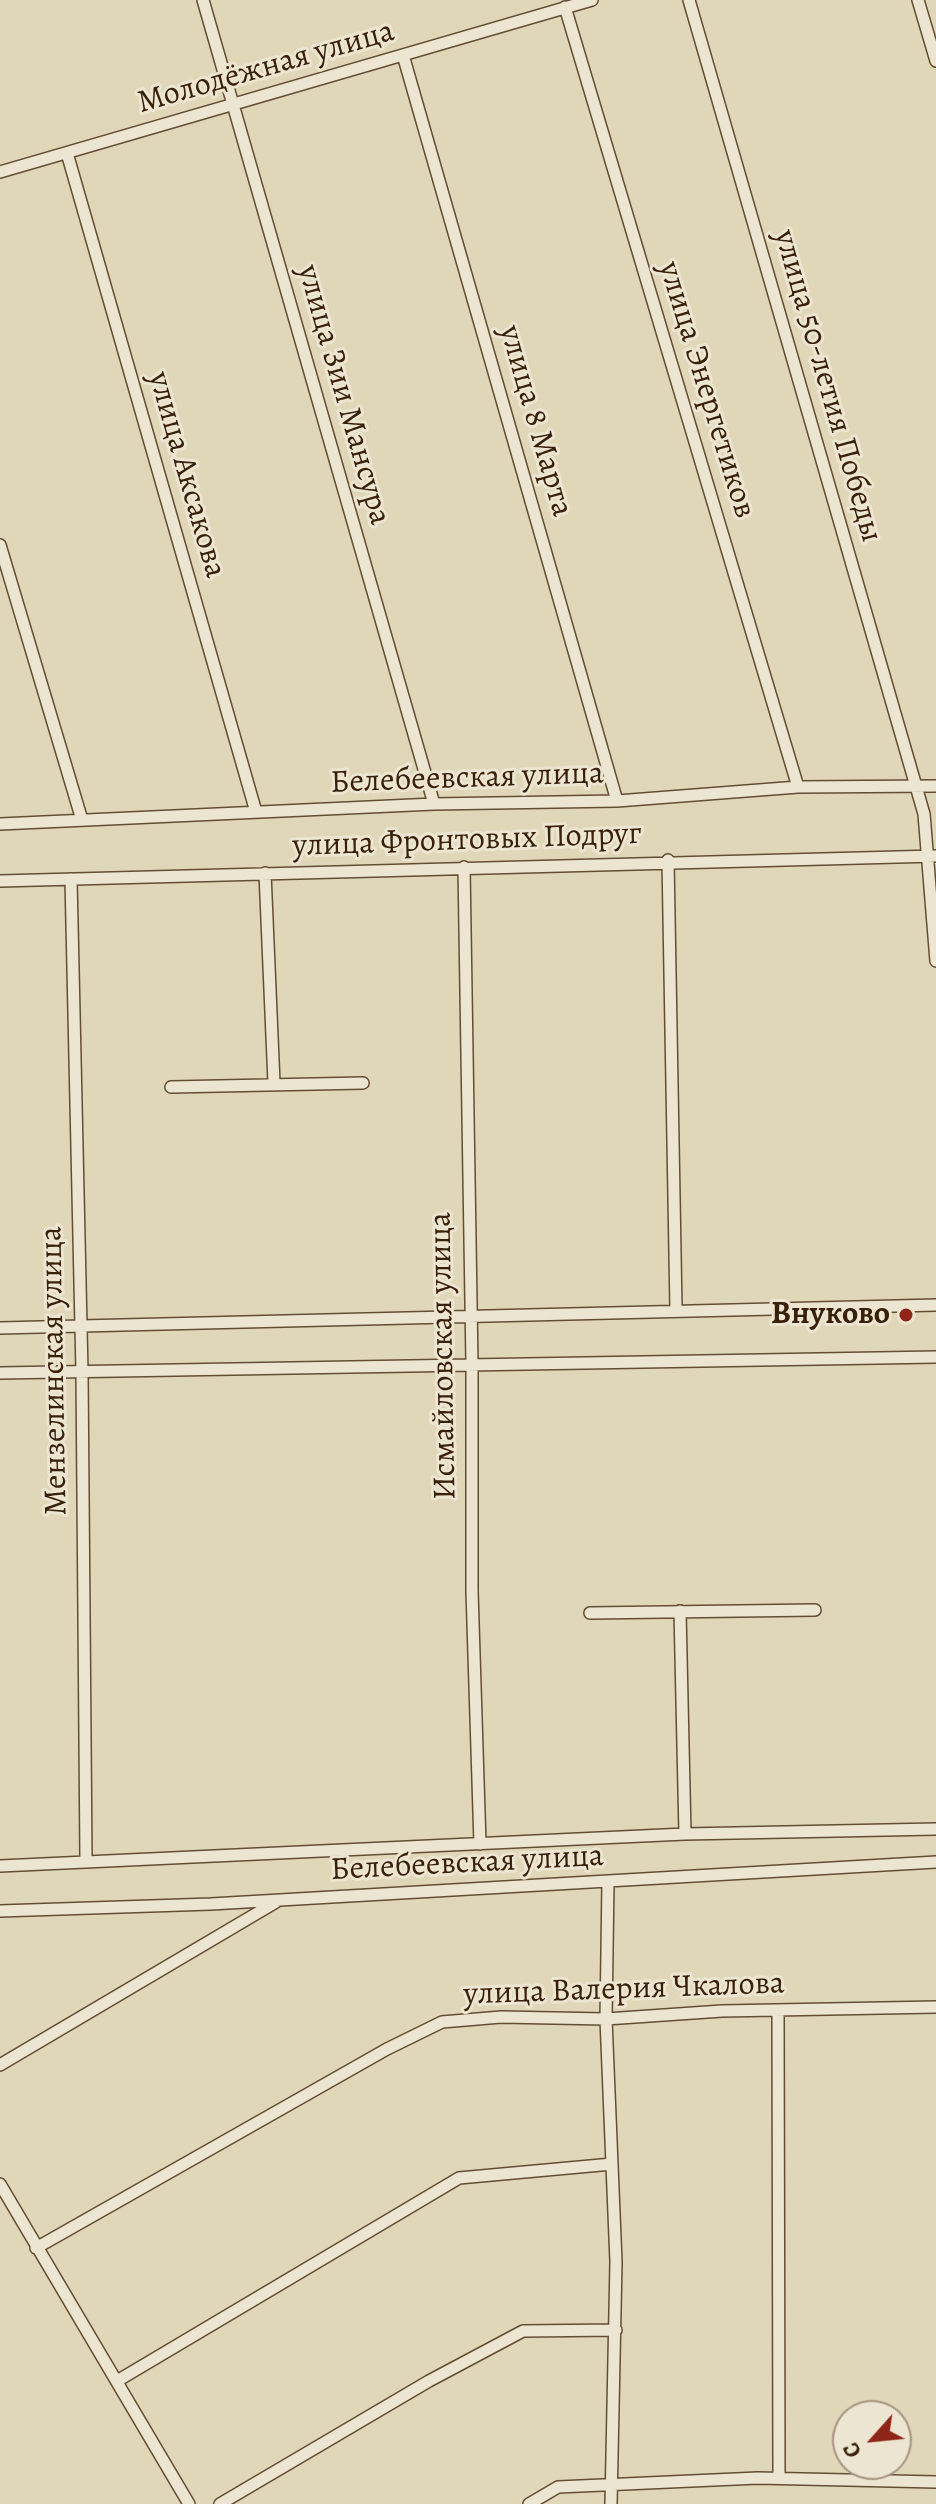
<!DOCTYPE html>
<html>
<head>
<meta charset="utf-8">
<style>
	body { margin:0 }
	#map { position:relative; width:936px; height:2504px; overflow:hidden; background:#e0d7b8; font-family:Alegreya,serif }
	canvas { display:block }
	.north { position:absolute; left:832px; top:2400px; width:80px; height:80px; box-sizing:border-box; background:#ebe5d1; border:2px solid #a49681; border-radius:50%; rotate:243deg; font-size:22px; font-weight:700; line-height:32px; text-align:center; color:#392008 }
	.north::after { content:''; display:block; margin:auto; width:28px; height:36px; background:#8f2418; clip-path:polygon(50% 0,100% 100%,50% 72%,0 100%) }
</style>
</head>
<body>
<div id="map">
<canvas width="936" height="2504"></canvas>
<div class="north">С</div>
</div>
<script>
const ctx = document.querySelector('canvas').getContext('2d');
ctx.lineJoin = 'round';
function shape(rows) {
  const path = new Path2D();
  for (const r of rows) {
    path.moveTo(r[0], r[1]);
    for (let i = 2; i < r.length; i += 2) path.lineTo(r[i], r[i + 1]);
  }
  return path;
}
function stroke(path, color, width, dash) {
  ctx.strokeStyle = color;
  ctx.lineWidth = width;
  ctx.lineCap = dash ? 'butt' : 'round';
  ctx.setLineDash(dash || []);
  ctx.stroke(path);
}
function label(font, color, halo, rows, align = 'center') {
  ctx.font = font + ' Alegreya,serif';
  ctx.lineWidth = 6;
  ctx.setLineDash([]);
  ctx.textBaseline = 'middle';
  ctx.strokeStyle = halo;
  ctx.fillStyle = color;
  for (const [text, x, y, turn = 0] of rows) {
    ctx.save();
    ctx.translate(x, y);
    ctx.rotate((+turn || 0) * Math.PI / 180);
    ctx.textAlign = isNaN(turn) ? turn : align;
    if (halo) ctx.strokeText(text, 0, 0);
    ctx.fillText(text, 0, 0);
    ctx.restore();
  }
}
const minor = shape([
	[203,0,434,804],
	[689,0,924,814,936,961],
	[918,0,936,61],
	[565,7,798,787],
	[403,55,617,801],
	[67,153,256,812],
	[0,172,592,0],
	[0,545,82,820],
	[0,824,434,804,617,801,798,787,936,786],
	[668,860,676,1310],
	[464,867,472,1364,472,1591,480,1844],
	[265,873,274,1083],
	[71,879,82,1372,86,1861],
	[0,881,935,856],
	[171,1087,363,1083],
	[0,1328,936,1305],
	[0,1373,936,1357],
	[680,1611,685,1834],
	[590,1613,815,1610],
	[0,1866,685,1834,936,1829],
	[608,1882,606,2019,616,2262,611,2504],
	[0,1911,211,1904,936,1862],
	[778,2010,779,2478],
	[0,2065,276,1902],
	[0,2184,189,2504],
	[36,2248,387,2049,442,2022,501,2017,606,2019,722,2011,936,2007],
	[117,2381,459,2178,612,2164],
	[220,2504,429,2381,523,2331,616,2330],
	[529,2504,558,2487,758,2478,936,2482]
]);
stroke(minor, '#634e34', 14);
stroke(minor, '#ebe5d1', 11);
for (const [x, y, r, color] of [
	[906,1315,8,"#8f2418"]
]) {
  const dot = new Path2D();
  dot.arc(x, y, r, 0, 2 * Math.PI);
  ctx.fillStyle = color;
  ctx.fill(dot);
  stroke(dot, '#ebe5d1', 3);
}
label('32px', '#392008', '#ebe5d1', [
	["Молодёжная улица",266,68,-16],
	["улица 50-летия Победы",827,386,74],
	["улица Энергетиков",706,390,73],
	["улица Зии Мансура",343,395,74],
	["улица 8 Марта",535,421,74],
	["улица Аксакова",186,475,74],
	["Белебеевская улица",467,779,-2],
	["улица Фронтовых Подруг",467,841,-2],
	["Исмайловская улица",444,1356,-91],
	["Мензелинская улица",55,1371,-91],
	["Белебеевская улица",467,1864,-3],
	["улица Валерия Чкалова",624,1990,-2]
]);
label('bold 32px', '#392008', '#ebe5d1', [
	["Внуково",890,1315]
], 'right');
</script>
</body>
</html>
